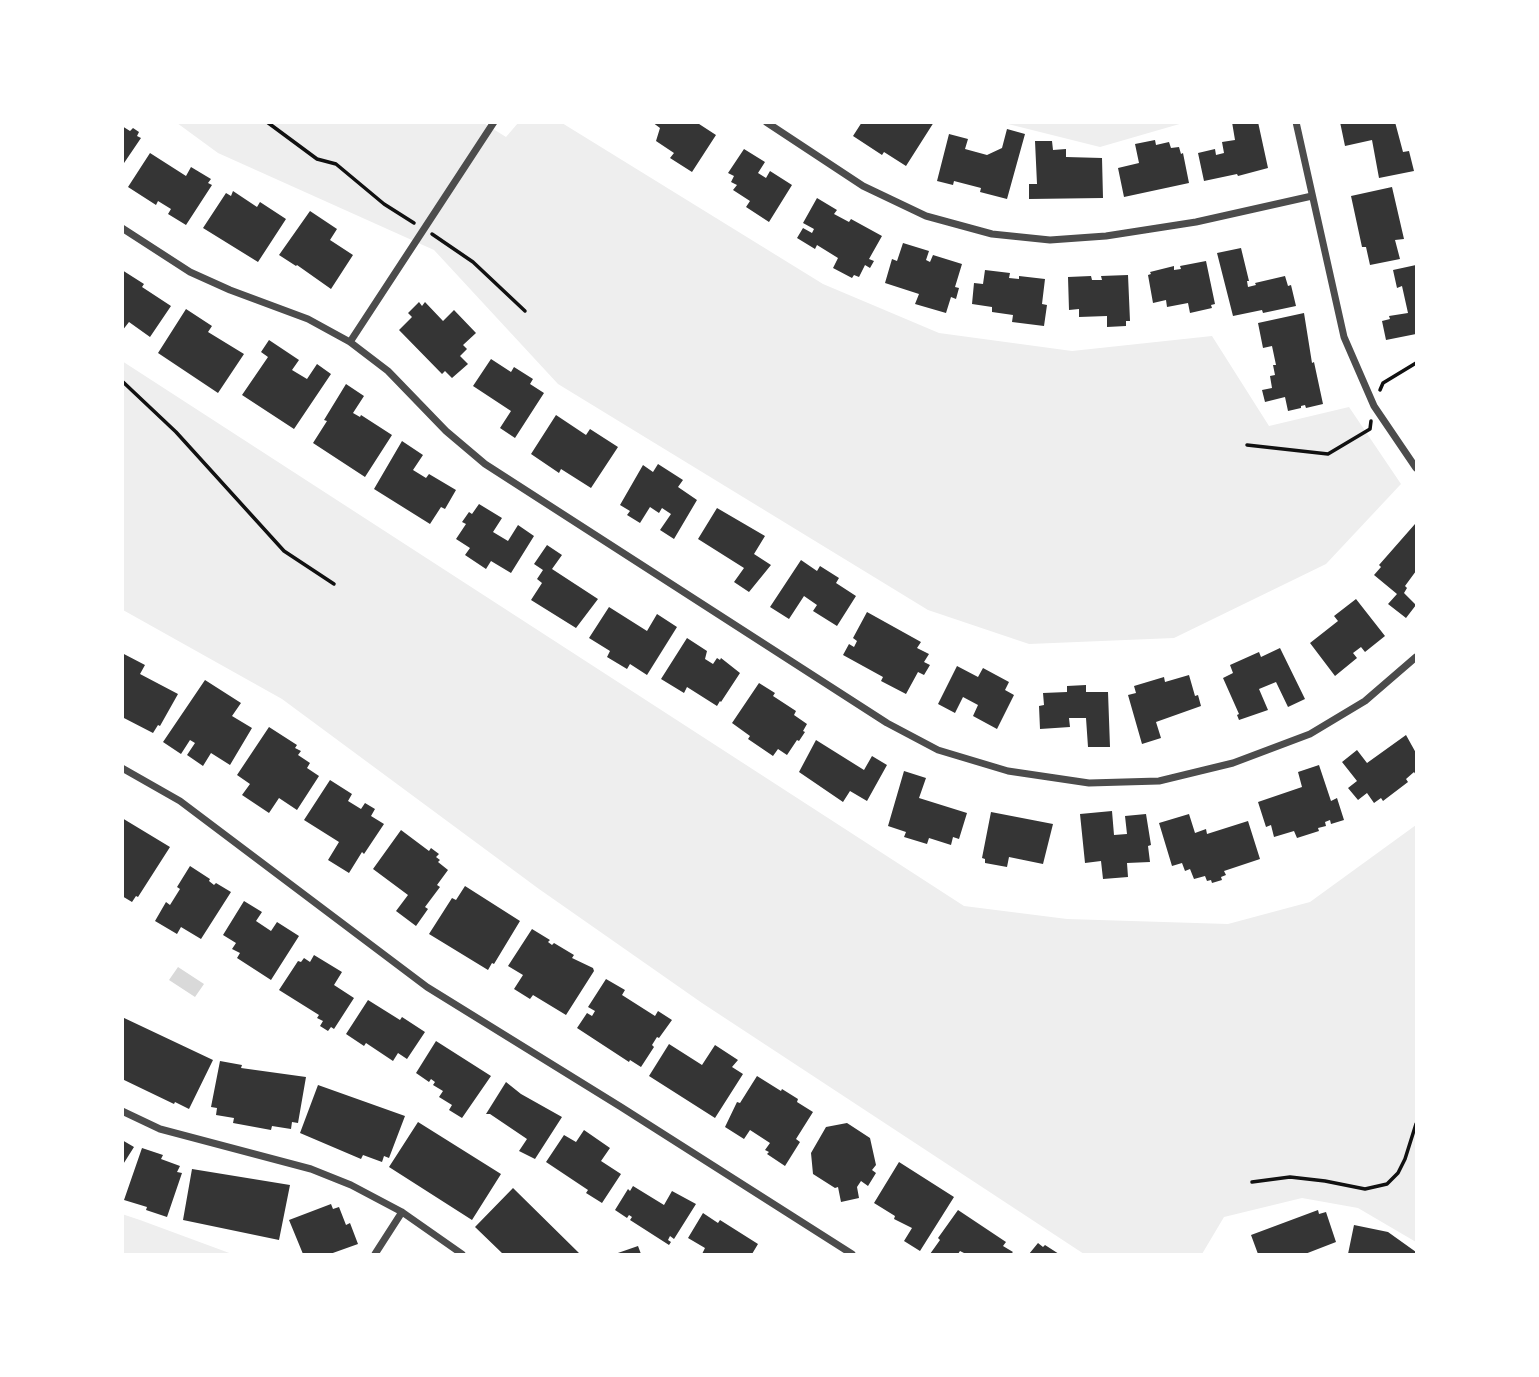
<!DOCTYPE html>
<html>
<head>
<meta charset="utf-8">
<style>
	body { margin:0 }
	#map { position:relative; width:1539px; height:1377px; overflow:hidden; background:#fff; font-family:Mulish,sans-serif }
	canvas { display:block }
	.frame { position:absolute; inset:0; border:124px solid #fff; pointer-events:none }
</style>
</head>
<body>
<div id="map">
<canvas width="1539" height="1377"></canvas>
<div class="frame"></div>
</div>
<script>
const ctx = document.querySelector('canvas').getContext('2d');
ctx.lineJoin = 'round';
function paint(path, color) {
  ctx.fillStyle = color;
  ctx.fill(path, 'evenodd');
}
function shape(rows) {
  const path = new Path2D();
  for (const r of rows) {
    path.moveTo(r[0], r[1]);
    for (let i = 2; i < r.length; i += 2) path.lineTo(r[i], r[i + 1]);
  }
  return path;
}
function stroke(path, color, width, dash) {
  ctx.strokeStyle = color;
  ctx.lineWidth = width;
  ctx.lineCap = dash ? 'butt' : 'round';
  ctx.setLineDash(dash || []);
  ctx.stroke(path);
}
paint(shape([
	[482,122,506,137,518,123,562,123,823,284,939,333,1072,351,1212,336,1269,426,1349,407,1401,484,1326,564,1174,638,1029,644,928,610,558,384,434,250,218,153,177,123],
	[1004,123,1183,123,1100,147],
	[122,361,964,906,1067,919,1228,924,1310,902,1416,825,1416,1242,1358,1208,1302,1198,1224,1217,1202,1254,1084,1254,702,1003,539,889,282,699,123,610],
	[122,1214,140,1220,232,1254,123,1254]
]), '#eee');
paint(shape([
	[178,967,204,984,195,997,169,980]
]), '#d9d9d9');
paint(shape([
	[652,122,696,122,716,135,692,172,670,158,674,153,656,141,660,128],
	[862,122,934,122,906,166,884,152,882,155,853,136],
	[1232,122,1258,122,1268,168,1238,176,1237,174,1204,181,1198,153,1215,149,1216,155,1224,153,1222,142,1235,140],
	[1340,122,1395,122,1403,152,1409,151,1414,171,1379,178,1372,140,1345,146],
	[122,126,130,131,133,128,139,132,137,136,141,138,122,166],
	[1007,129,1025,134,1007,199,980,192,981,188,954,181,953,185,937,181,949,134,968,139,965,149,987,155,1002,148],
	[1155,140,1156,145,1169,142,1171,148,1179,147,1181,154,1183,153,1189,183,1124,197,1118,168,1139,163,1135,144],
	[1035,141,1052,141,1053,150,1066,149,1066,157,1102,158,1103,198,1029,199,1029,184,1037,184],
	[744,149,765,162,758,173,766,178,770,171,792,185,769,222,746,207,750,201,733,190,737,185,731,182,734,176,728,173],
	[150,153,186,176,191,167,211,179,208,183,212,185,186,225,168,214,171,209,158,201,156,205,128,187],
	[1392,187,1404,239,1395,240,1400,259,1370,265,1366,247,1362,247,1351,196],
	[233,191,257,207,260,202,286,219,258,262,203,228,226,193,231,196],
	[817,198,837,210,834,214,849,222,851,219,882,236,869,259,874,261,870,268,865,265,859,277,854,275,852,278,833,268,838,258,817,245,815,249,797,238,803,228,812,233,814,229,803,223],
	[310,211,337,229,330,240,353,255,331,289,297,265,296,266,279,255],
	[903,243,929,251,926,260,930,262,933,255,962,264,955,287,959,288,956,299,951,297,946,313,915,304,919,294,885,283,892,259,897,261],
	[1241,248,1249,281,1247,281,1248,287,1256,285,1255,283,1285,276,1288,286,1291,285,1296,306,1263,313,1262,310,1233,316,1217,253],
	[1206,261,1215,304,1211,305,1212,308,1190,313,1188,303,1167,307,1166,300,1153,303,1148,275,1151,274,1150,272,1174,266,1174,270,1181,269,1180,266],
	[1416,265,1416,334,1386,340,1382,321,1390,319,1389,316,1408,313,1402,286,1397,288,1393,270],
	[122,270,144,284,142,287,171,306,150,337,129,322,122,331],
	[985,270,1010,273,1009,278,1019,279,1019,276,1045,279,1042,304,1047,305,1044,326,1012,322,1013,315,992,312,992,307,972,304,974,283,983,284],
	[1128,275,1130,321,1126,321,1126,326,1107,327,1107,316,1079,317,1079,309,1069,310,1068,277,1091,276,1092,280,1102,280,1101,276],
	[419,302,422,306,425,302,443,321,454,310,476,333,463,345,467,349,460,356,468,364,452,378,445,371,442,374,399,330,412,317,408,313],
	[186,309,212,326,208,332,244,354,218,393,158,353],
	[1304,313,1312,363,1314,362,1323,404,1306,408,1305,405,1301,406,1301,408,1288,411,1285,397,1265,402,1262,390,1272,388,1270,376,1275,375,1273,365,1276,365,1272,346,1263,348,1258,323],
	[269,340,299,360,292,370,307,379,317,364,331,374,294,429,242,395,268,357,261,352],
	[491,359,511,372,514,367,533,379,530,384,544,393,515,438,500,428,511,411,473,386],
	[346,384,364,396,353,413,360,417,361,415,392,435,365,477,313,443,327,421,324,420],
	[556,415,586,435,590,429,618,447,591,488,561,469,559,473,531,454],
	[402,441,423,455,413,470,426,478,429,474,456,490,445,509,441,507,430,524,374,489],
	[658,464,683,480,678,487,697,500,674,539,660,530,671,514,662,508,659,513,650,507,640,523,627,515,630,511,620,505,643,465,653,472],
	[479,504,502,518,493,532,508,541,518,525,534,536,511,573,491,561,486,569,465,555,470,548,456,539,466,524,462,522,469,512,472,514],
	[717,508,765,536,754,554,771,565,749,592,734,582,744,568,698,539],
	[1415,524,1416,525,1416,571,1405,586,1407,588,1404,593,1416,605,1406,618,1388,604,1397,594,1374,575,1381,567,1379,565],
	[547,545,562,555,552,569,598,599,576,628,531,600,542,583,537,579,543,570,534,564],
	[801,560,817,571,820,566,839,578,836,583,856,596,837,626,813,611,817,605,804,596,789,619,770,607],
	[1356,599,1385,636,1365,652,1361,647,1353,653,1357,658,1335,676,1310,643,1338,621,1334,616],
	[609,607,647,631,657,614,677,627,647,675,630,664,627,669,607,657,610,651,589,638],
	[867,612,921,642,917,648,929,654,924,662,930,665,924,675,918,672,906,694,881,681,883,677,843,655,849,644,854,647,857,641,853,638],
	[687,638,707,651,705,659,713,664,717,658,720,660,721,658,740,673,721,702,720,701,717,706,687,687,684,693,661,679],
	[1280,648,1305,699,1288,707,1276,682,1259,689,1268,710,1239,720,1237,715,1239,714,1223,678,1233,673,1230,665,1259,652,1261,657],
	[122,653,145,665,140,674,178,694,160,726,158,725,153,733,122,717],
	[957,666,978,677,983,668,1009,682,1005,690,1014,695,997,729,973,716,978,705,963,697,955,713,938,704],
	[1189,675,1195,696,1198,695,1201,706,1156,722,1161,738,1142,744,1128,695,1136,693,1134,686,1164,677,1165,682],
	[205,680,241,703,232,716,252,728,230,765,211,753,203,766,187,755,195,743,190,740,181,754,163,742],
	[759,683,775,693,773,696,796,711,794,715,807,724,803,731,805,732,799,741,797,740,787,755,778,749,773,756,748,739,750,736,732,723],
	[1086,685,1086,692,1108,692,1110,747,1088,747,1086,718,1069,718,1070,727,1040,729,1039,706,1044,705,1043,693,1067,692,1067,686],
	[269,727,297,745,295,748,301,751,298,755,310,763,307,768,319,776,297,810,279,798,269,813,242,795,250,784,237,775],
	[1406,735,1416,753,1416,775,1414,772,1406,779,1408,782,1383,801,1381,798,1374,803,1367,793,1358,800,1348,788,1357,781,1342,762,1357,750,1367,763],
	[816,740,864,770,872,756,887,765,867,801,850,791,843,802,799,772],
	[1319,765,1331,801,1337,798,1344,820,1331,824,1330,820,1325,822,1326,826,1318,828,1319,831,1297,838,1294,831,1274,837,1271,825,1266,827,1258,802,1302,787,1298,772],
	[904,771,926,778,919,798,967,813,959,839,953,837,951,845,929,838,927,844,904,837,906,832,888,826],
	[330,780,352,794,348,801,361,809,365,803,375,809,371,816,384,824,364,854,362,852,349,873,328,860,339,842,304,820],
	[1112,811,1114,835,1127,834,1125,816,1146,814,1151,845,1148,846,1150,862,1127,863,1128,877,1103,879,1101,861,1085,863,1080,814],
	[991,812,1053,824,1043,864,1009,857,1007,867,985,863,985,859,982,858],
	[1189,814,1195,833,1206,829,1207,834,1248,821,1260,859,1224,871,1226,875,1221,877,1222,880,1212,883,1211,880,1207,881,1205,876,1194,879,1190,869,1185,871,1182,863,1172,866,1159,823],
	[122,818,170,847,138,897,136,896,132,902,122,896,124,889,122,887],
	[401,830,429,851,431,848,439,854,436,857,440,860,438,862,448,870,437,885,440,887,425,907,428,909,416,926,396,911,408,895,373,869],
	[190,866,210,879,209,881,214,885,216,883,231,892,201,939,181,927,177,934,155,921,166,902,170,905,180,889,177,887],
	[465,886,520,921,494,964,492,963,488,970,429,934,452,898,456,900],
	[244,901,262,912,256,921,271,931,277,922,299,936,271,980,237,958,240,953,232,949,236,943,223,935],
	[532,929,550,940,548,942,552,945,554,943,574,955,572,958,593,968,594,971,566,1015,533,995,530,999,514,989,523,975,508,966],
	[314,955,342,972,334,985,354,998,334,1029,331,1027,328,1031,320,1026,323,1021,317,1018,319,1015,279,990,298,961,301,962,304,958,310,962],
	[606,979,625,990,622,995,655,1016,658,1011,672,1020,659,1038,657,1037,652,1045,654,1047,641,1067,630,1060,629,1062,577,1028,587,1013,592,1016,595,1011,588,1007],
	[368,1000,400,1020,402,1017,425,1032,407,1059,398,1053,393,1061,366,1043,364,1046,346,1034],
	[122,1017,213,1060,189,1109,175,1102,174,1104,122,1079],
	[436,1041,491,1076,462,1118,449,1110,452,1105,439,1097,443,1091,433,1085,435,1082,431,1079,429,1082,416,1073],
	[669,1044,702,1065,715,1045,738,1060,732,1067,743,1074,715,1118,649,1076],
	[220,1061,242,1065,241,1068,306,1077,298,1123,292,1122,291,1129,272,1126,271,1130,233,1123,234,1118,216,1115,217,1108,211,1107],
	[757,1076,781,1091,782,1089,798,1099,797,1102,813,1112,796,1139,800,1142,785,1166,767,1154,769,1152,765,1150,770,1143,750,1130,744,1139,725,1127,737,1102,740,1103],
	[506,1082,521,1094,562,1117,535,1159,519,1151,527,1139,490,1114,486,1114],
	[318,1085,405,1116,389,1158,384,1156,382,1162,363,1155,361,1159,300,1133],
	[418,1122,501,1174,472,1220,389,1167],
	[847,1123,870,1138,876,1165,872,1170,876,1173,868,1186,861,1181,857,1187,859,1198,841,1202,838,1187,835,1188,813,1174,811,1153,826,1127],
	[584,1130,610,1148,601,1161,621,1174,602,1203,586,1193,588,1190,546,1162,564,1135,576,1142],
	[122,1140,134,1147,122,1166],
	[142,1148,163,1155,161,1159,180,1166,177,1172,182,1173,167,1217,146,1210,147,1207,124,1200],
	[899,1162,954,1197,920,1251,904,1241,912,1228,894,1219,895,1216,874,1203],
	[192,1169,290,1185,279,1240,183,1220],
	[633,1186,664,1205,672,1191,696,1204,674,1239,670,1236,668,1240,671,1242,669,1245,630,1220,632,1217,629,1215,627,1218,615,1210,628,1189,630,1191],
	[513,1188,580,1254,503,1254,475,1227],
	[331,1204,333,1209,339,1207,346,1225,350,1223,358,1244,330,1254,303,1254,289,1220],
	[958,1210,1006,1242,1003,1246,1013,1252,1011,1254,966,1254,960,1251,958,1254,930,1254,940,1240,938,1238],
	[1318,1210,1319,1214,1326,1212,1336,1242,1305,1254,1258,1254,1251,1235],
	[703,1213,718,1223,720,1220,758,1244,752,1254,702,1254,705,1248,688,1238],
	[1354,1225,1388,1232,1416,1252,1416,1254,1348,1254],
	[1038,1243,1043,1247,1045,1245,1059,1254,1029,1254],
	[638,1246,641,1254,615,1254]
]), '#353535');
stroke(shape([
	[267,122,317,159,336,164,384,204,414,223],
	[432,234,473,262,525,311],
	[122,381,176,432,284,551,334,584],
	[1380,390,1383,383,1416,363],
	[1247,445,1328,454,1370,429,1371,421],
	[1252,1182,1290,1177,1325,1181,1365,1189,1387,1184,1398,1173,1405,1159,1416,1124]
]), '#111', 3.5);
stroke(shape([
	[766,122,863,186,926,216,992,234,1050,240,1106,236,1196,222,1312,196],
	[1296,122,1344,337,1374,406,1416,468],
	[122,228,190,272,230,290,308,319,350,342,388,371,446,431,485,464,887,723,938,750,1008,771,1089,783,1159,781,1233,763,1310,734,1365,701,1416,657],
	[350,342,494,122],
	[122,768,180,801,427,987,621,1107,852,1254],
	[122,1111,160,1129,311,1169,351,1185,402,1212,462,1254],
	[375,1254,402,1212]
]), '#4c4c4c', 7);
</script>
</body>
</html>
